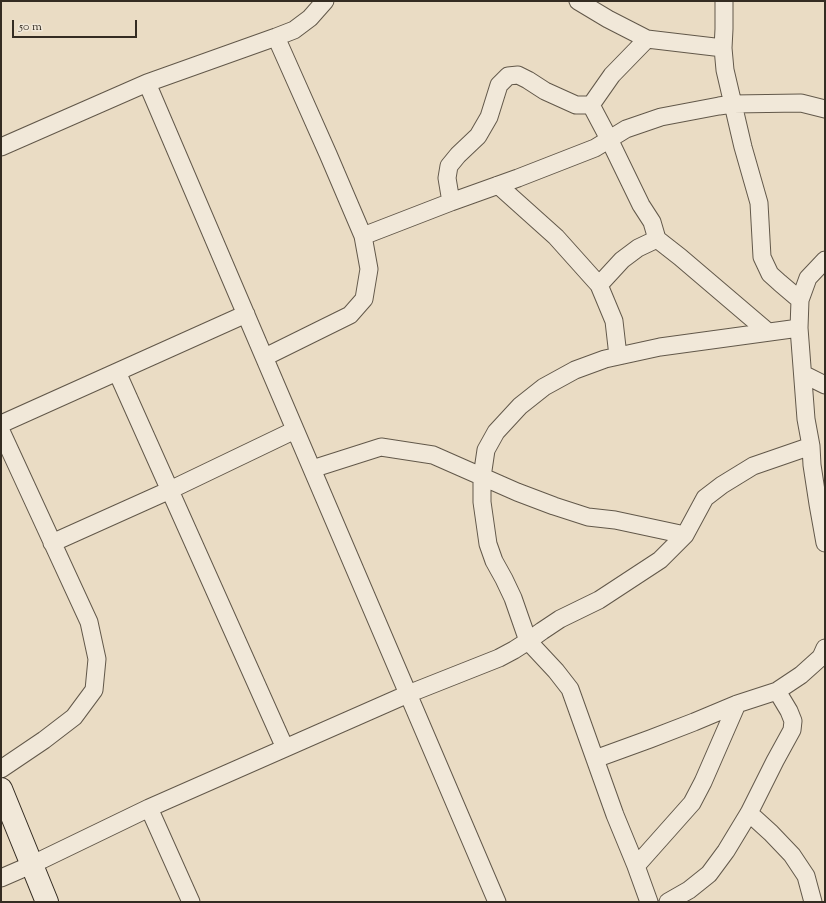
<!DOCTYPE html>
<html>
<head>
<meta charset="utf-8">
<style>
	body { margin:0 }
	#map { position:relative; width:826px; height:903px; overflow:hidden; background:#eadcc4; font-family:"Sorts Mill Goudy",serif }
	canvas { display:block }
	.frame { position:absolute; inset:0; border:2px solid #342c22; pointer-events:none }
	.scale { position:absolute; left:12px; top:20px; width:125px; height:18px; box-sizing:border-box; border:2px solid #342c22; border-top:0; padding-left:5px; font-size:12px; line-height:14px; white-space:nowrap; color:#342c22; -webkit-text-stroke:3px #f1e8d9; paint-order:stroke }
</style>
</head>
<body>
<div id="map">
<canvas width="826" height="903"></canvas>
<div class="frame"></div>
<div class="scale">50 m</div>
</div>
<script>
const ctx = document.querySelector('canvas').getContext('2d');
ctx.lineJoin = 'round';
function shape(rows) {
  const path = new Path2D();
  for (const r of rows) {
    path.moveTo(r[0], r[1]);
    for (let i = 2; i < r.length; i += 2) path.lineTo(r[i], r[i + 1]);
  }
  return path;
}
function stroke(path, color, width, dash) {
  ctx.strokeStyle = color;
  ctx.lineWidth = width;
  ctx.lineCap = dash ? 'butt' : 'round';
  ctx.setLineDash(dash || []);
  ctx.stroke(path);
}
const street = shape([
	[578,1,608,19,647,39,723,48],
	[724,1,724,29,723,48,725,70,743,147,759,203,762,257,770,274,780,283,800,300],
	[147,83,497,902],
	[591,105,609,139,641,205,652,222,657,239,680,257,768,332],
	[591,105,612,75,647,39],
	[1,147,147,83,276,37,294,30,310,18,325,1],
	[498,185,556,237,599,285,614,321,618,356],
	[451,202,447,178,449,166,458,155,478,136,489,117,499,85,508,76,518,75,528,80,545,91,576,105,591,105],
	[363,236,451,202,518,178,595,148,626,129,661,117,719,106,733,104,801,103,825,109],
	[825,260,808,278,800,300,799,328,806,419,811,446,812,465,818,504,825,543],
	[599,285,622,260,638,248,657,239],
	[265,357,350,315,364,299,369,269,363,236,328,154,276,37],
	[117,372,285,748],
	[803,374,825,385],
	[1,424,246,314],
	[1,431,89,622,97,659,94,690,74,717,44,740,1,769],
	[312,469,381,447,433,455,517,492,554,506,588,517,615,520,685,535],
	[52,543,170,490,295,430],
	[595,759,650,739,694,722,737,704,777,691,801,675,821,657,825,648],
	[149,808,191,902],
	[749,813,771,833,792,855,806,876,813,902],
	[636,866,692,803,703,782,737,704],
	[1,878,31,865,149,808,408,694,499,658,514,650,528,641,542,631,560,619,599,600,660,560,685,535,705,498,722,485,753,466,811,446],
	[649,902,636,866,615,815,570,689,556,671,528,641,513,598,504,579,494,561,488,544,482,502,482,477,486,450,496,432,520,406,544,387,575,370,605,359,660,347,799,328],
	[668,902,689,890,709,874,726,851,749,813,775,761,792,730,793,721,789,711,777,691]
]);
const secondary = shape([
	[1,789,47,902]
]);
stroke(street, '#62584a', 19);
stroke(secondary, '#342c22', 24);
stroke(street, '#f1e8d9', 17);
stroke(secondary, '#f1e8d9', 22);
</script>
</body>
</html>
